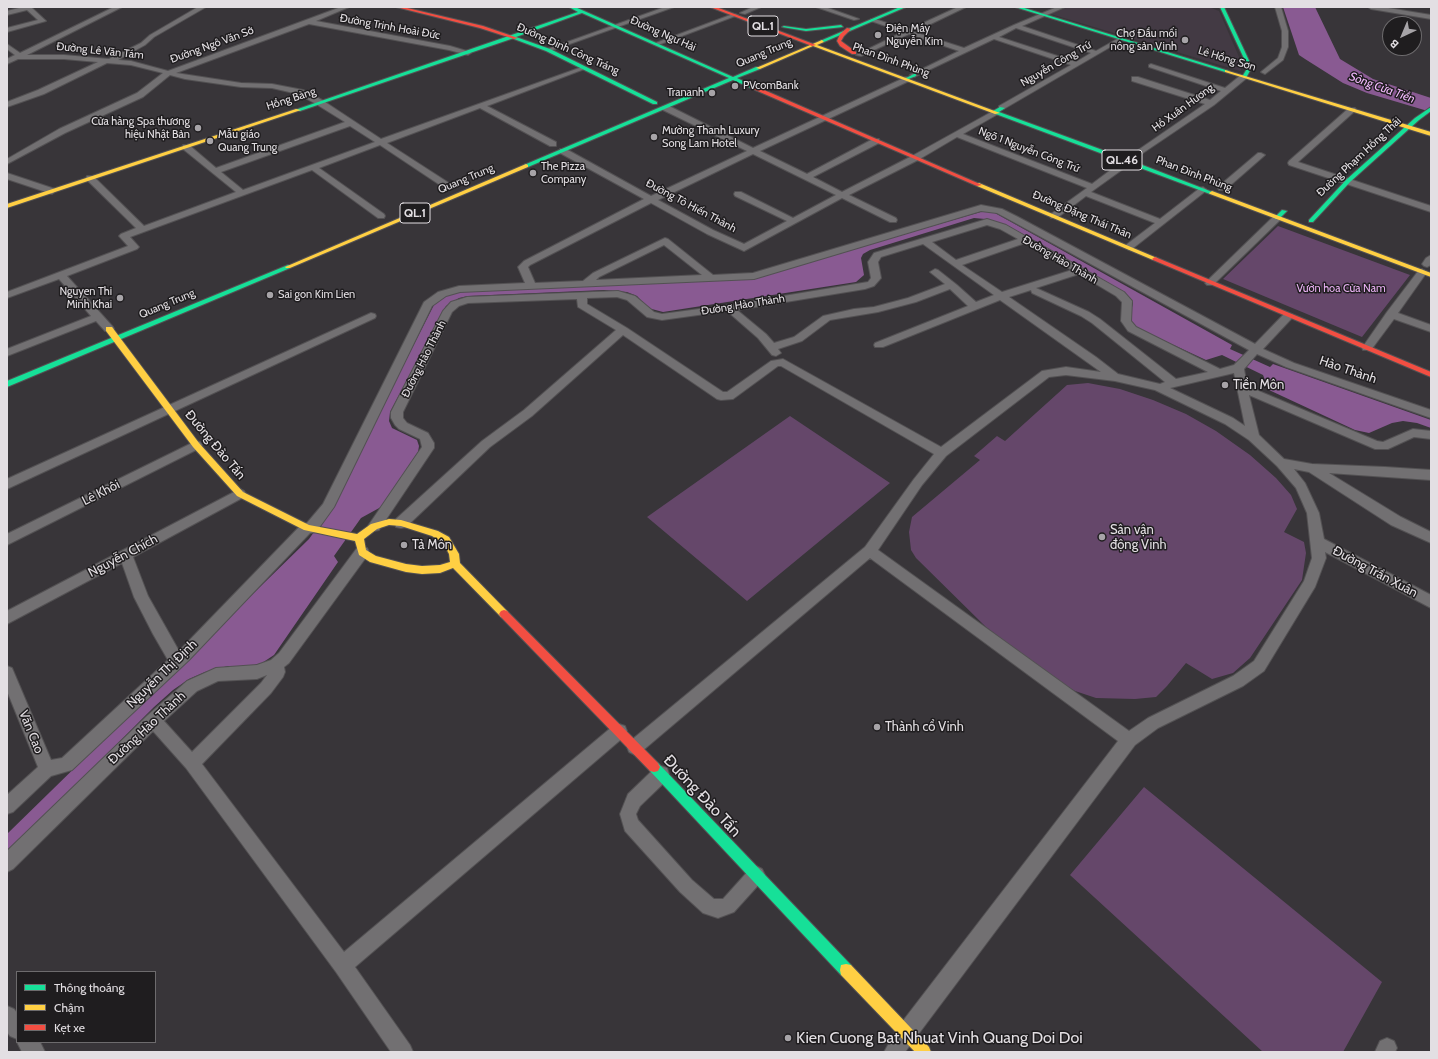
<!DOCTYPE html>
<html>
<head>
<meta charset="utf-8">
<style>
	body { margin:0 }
	#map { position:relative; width:1438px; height:1059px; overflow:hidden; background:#383539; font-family:Cabin,sans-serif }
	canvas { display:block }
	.frame { position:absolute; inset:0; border:8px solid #e3dfe3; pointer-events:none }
	.legend { position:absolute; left:16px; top:971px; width:140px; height:72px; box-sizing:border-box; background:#1f1d1f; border:1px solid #6d6b6d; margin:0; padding:5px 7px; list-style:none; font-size:12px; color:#e3dfe3 }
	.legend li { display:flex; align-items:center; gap:8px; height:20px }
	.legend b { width:20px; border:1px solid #6d6b6d }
	.north { position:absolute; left:1382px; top:16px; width:40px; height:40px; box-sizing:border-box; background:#1f1d1f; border:1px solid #6d6b6d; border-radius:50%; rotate:224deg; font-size:11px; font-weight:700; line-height:16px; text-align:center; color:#e3dfe3 }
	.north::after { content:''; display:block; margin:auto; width:14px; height:18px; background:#a7a4a8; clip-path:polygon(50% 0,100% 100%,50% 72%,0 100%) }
</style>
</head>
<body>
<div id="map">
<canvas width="1438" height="1059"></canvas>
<div class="frame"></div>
<ul class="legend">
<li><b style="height:5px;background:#16e098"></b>Thông thoáng</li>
<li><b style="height:5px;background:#ffcf43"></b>Chậm</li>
<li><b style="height:5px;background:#f24e42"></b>Kẹt xe</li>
</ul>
<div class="north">B</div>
</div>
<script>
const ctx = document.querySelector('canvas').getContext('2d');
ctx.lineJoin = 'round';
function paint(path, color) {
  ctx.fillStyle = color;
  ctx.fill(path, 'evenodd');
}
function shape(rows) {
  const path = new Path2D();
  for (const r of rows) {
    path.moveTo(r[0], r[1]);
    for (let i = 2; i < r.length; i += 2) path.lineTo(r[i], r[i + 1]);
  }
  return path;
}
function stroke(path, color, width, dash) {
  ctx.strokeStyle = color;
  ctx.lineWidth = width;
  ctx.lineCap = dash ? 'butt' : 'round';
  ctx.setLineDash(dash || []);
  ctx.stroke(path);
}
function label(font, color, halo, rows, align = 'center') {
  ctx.font = font + ' Cabin,sans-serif';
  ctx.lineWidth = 3;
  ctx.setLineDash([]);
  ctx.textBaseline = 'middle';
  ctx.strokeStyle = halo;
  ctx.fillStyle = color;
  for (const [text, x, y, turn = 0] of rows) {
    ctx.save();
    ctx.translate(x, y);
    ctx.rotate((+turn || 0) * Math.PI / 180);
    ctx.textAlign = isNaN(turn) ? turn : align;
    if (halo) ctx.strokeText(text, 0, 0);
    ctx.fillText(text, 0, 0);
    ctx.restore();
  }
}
paint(shape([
	[1068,7,1209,7,1219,11,1243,66,1240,71,1051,14]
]), '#433a44');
paint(shape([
	[1278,226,1410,275,1362,337,1223,279],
	[1088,383,1120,389,1153,400,1186,414,1216,431,1250,455,1276,478,1291,495,1297,509,1284,532,1304,542,1306,553,1302,580,1250,658,1233,673,1212,679,1186,663,1167,686,1156,697,1135,699,1096,698,1075,691,1051,677,986,627,916,558,911,550,909,532,912,517,980,460,974,456,997,436,1005,441,1067,385],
	[790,416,890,483,747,601,647,517],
	[1144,787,1382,982,1343,1052,1263,1052,1070,875]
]), '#65476a');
paint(shape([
	[1283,7,1315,7,1340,59,1373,79,1431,98,1431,112,1367,93,1343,83,1305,59,1299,55],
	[984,211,995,213,1232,345,1230,349,1270,367,1273,364,1431,420,1431,428,1417,423,1403,421,1392,423,1369,433,1355,430,1269,390,1263,375,1222,355,1206,360,1137,328,1131,323,1130,316,1133,303,1124,292,1008,226,985,219,974,218,870,250,863,254,861,258,864,275,856,282,663,312,648,308,637,296,627,292,604,290,468,296,459,298,446,306,390,412,389,421,392,428,417,440,419,446,418,452,381,507,361,518,334,556,338,562,274,655,262,663,250,666,228,666,205,672,189,679,173,690,154,707,7,854,7,834,309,539,329,511,435,303,441,298,460,290,754,278]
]), '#895a92');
const street = shape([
	[23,7,33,7,32,8,46,21,7,32,7,28,38,20,27,10,7,15,7,11,23,7],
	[114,7,122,7,27,55,64,55,109,59,141,43,150,35,198,7,206,7,154,37,145,45,118,60,131,61,168,71,341,7,349,7,316,21,450,46,470,52,471,53,468,55,449,50,309,24,176,73,241,83,272,84,303,90,322,100,381,139,582,67,587,68,487,106,556,142,556,146,550,146,480,108,387,143,452,185,453,187,452,189,446,189,380,145,319,168,384,214,385,216,384,218,378,218,312,170,130,237,139,247,137,249,67,276,113,327,114,329,113,331,105,331,96,321,7,356,7,349,91,316,59,279,7,298,7,292,128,246,119,236,121,234,136,228,87,180,86,178,87,176,93,176,144,226,236,192,183,149,183,145,189,145,216,168,345,122,316,104,298,94,272,88,241,87,185,79,170,75,143,97,65,133,7,164,7,159,59,129,137,93,163,73,131,65,107,63,44,94,7,107,7,102,38,90,98,62,64,59,18,59,7,64,7,59,15,55,7,49,7,44,20,53,114,7],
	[350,126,375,142,243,190,221,172,350,126],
	[665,7,674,7,550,51,545,50,665,7],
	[753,7,761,7,745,14,740,13,753,7],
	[816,7,825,7,859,19,854,20,816,7],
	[958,7,966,7,914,32,964,48,1014,25,1057,7,1065,7,1022,26,1096,51,1119,38,1124,39,1002,110,999,110,999,106,1071,65,994,39,914,77,910,75,912,74,959,51,909,34,861,56,856,55,903,32,871,21,871,19,875,19,908,30,958,7],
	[1016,28,1091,53,1076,62,999,37,1016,28],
	[1275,7,1281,7,1288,31,1288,47,1283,60,1265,74,1261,72,1278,58,1282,47,1282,31,1275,7],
	[1368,7,1382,7,1431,15,1431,19,1371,9,1368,7],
	[733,14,738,15,658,45,653,44,733,14],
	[1151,64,1225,88,1241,75,1244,75,1248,77,1214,105,1134,159,1131,159,1131,155,1205,104,1132,81,1132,77,1138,77,1210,100,1221,91,1149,67,1149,65,1151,64],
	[906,77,910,79,909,81,760,151,807,174,873,139,879,139,879,143,813,177,842,192,912,156,995,110,998,110,998,114,963,134,1092,184,1124,160,1130,160,1130,164,1091,192,1160,219,1200,188,1203,187,1207,190,1132,249,1129,250,1124,247,1126,245,1155,223,1086,196,1057,218,1051,218,1050,216,1051,214,1087,188,957,137,918,160,849,195,896,218,897,220,896,222,890,222,842,198,744,251,707,234,651,203,530,265,528,267,535,283,583,281,593,273,665,238,668,239,713,275,753,273,981,205,1002,209,1018,217,1255,344,1284,314,1292,314,1293,316,1292,318,1263,349,1294,363,1431,410,1431,418,1286,367,1257,354,1244,369,1247,386,1377,441,1383,442,1413,429,1431,431,1431,439,1414,437,1388,449,1375,449,1249,395,1259,435,1284,459,1312,464,1385,467,1431,470,1431,480,1329,473,1401,517,1431,532,1431,543,1391,525,1309,472,1294,469,1305,483,1319,513,1324,539,1431,595,1431,608,1325,552,1326,558,1315,587,1264,671,1243,686,1158,728,1135,745,905,1052,884,1052,899,1026,1118,741,870,558,641,752,635,755,629,752,627,747,629,742,865,547,914,479,934,454,781,366,778,366,733,399,721,400,717,399,623,335,532,416,490,447,406,527,401,528,396,527,395,523,396,519,482,441,524,410,616,330,578,307,577,299,468,303,459,306,452,312,403,412,403,418,407,423,428,433,434,443,434,448,379,530,374,531,369,530,368,526,422,447,420,439,399,429,395,425,391,418,391,412,443,311,451,302,467,297,618,291,635,296,654,312,662,314,729,305,868,282,871,278,868,262,874,253,987,219,1006,225,1124,292,1132,301,1131,321,1136,327,1220,369,1234,365,1249,350,997,213,981,211,754,279,460,292,446,296,432,306,334,507,316,532,310,533,189,660,72,770,51,776,13,812,7,814,7,795,38,767,7,691,7,666,12,668,51,760,62,758,168,660,153,634,134,597,122,563,7,624,7,611,236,491,240,489,244,491,246,494,244,497,133,557,148,596,179,651,302,524,307,523,323,504,424,302,438,292,459,286,525,283,518,267,524,261,644,199,560,153,560,149,566,149,651,196,747,151,663,110,663,106,669,106,753,148,906,77],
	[753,154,836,195,793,218,741,192,735,192,734,194,735,196,787,221,744,244,713,230,658,200,753,154],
	[987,225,1000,229,1018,239,956,260,932,242,987,225],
	[1025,243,1072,270,1002,292,962,265,1025,243],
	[923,244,994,295,976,302,957,285,938,270,935,269,930,272,945,284,908,298,874,307,854,309,823,316,794,337,774,343,766,334,737,310,865,289,874,286,881,278,878,262,881,257,923,244],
	[664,245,702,275,596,280,599,277,664,245],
	[1079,274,1116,296,1122,302,1121,321,1128,331,1208,372,1176,379,1100,319,1089,312,1036,288,1079,274],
	[950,289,968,306,875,343,874,345,875,347,883,347,1000,300,1101,372,1066,367,1042,371,941,447,783,359,771,361,727,392,723,392,627,328,587,304,587,298,617,297,627,300,647,317,662,320,727,311,758,338,772,355,776,356,781,353,778,349,802,341,830,320,878,312,916,302,950,289],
	[1031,290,1032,293,1081,316,1092,323,1165,382,1160,384,1118,374,1096,357,1009,297,1031,290],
	[1234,373,1245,426,1233,418,1170,388,1234,373],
	[1066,375,1115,381,1155,390,1225,424,1249,440,1277,466,1296,488,1307,513,1312,558,1304,581,1254,661,1233,676,1148,718,1129,731,878,550,922,485,946,456,1049,377,1066,375],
	[1349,108,1355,108,1356,110,1298,162,1431,206,1431,212,1289,165,1288,163,1289,161,1349,108],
	[1258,153,1261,153,1265,155,1225,190,1219,190,1218,188,1219,186,1258,153],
	[7,173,55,189,56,191,52,194,7,179,7,173],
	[1277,215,1281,218,1280,220,1213,285,1207,285,1205,283,1207,281,1274,216,1277,215],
	[1431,255,1431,265,1427,267,1424,266,1422,264,1426,258,1431,255],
	[1422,269,1427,272,1398,313,1431,325,1431,332,1394,319,1371,350,1363,350,1362,348,1387,312,1419,270,1422,269],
	[371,313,375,314,376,316,375,318,7,489,7,479,371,313],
	[196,441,200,442,202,445,200,448,7,545,7,534,196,441],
	[362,547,367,548,369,552,367,556,289,663,284,667,285,672,283,677,271,693,202,764,344,952,613,726,619,724,625,726,627,731,625,736,355,967,410,1045,413,1052,391,1052,336,972,186,768,153,731,13,869,7,872,7,851,148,715,187,681,216,668,257,665,271,660,279,653,357,548,362,547],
	[267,675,261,683,192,752,164,721,197,691,218,681,257,679,267,675],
	[661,766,667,768,669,774,667,780,640,806,636,814,638,820,692,880,714,899,723,899,750,869,756,866,762,869,765,875,762,881,734,912,718,918,703,913,680,892,625,831,620,814,628,794,655,768,661,766],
	[7,1006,14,1009,17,1013,17,1039,10,1036,7,1032,7,1006],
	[1387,1038,1394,1041,1397,1048,1395,1052,1375,1052,1380,1041,1387,1038],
	[17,1042,40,1042,45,1052,22,1052,17,1042]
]);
const fast = shape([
	[569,7,575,7,733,77,756,67,760,67,760,69,737,78,757,88,753,89,733,80,528,167,524,167,524,165,729,78,582,13,516,37,550,49,657,102,657,104,653,104,546,51,514,39,514,38,300,111,295,110,578,12,569,7],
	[900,7,906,7,824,42,820,41,900,7],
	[1015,7,1021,7,1229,71,1225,72,1015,7],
	[1220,7,1224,7,1252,67,1246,78,1242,77,1248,67,1220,7],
	[841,25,843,27,806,31,782,27,784,26,806,29,841,25],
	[914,74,916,74,916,76,906,80,904,79,914,74],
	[1000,107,1005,108,999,112,1127,159,1132,156,1136,156,1136,158,1132,161,1215,193,1210,194,993,113,993,111,1000,107],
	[1431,107,1431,111,1419,120,1350,182,1313,222,1309,222,1309,220,1346,180,1415,118,1431,107],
	[1282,210,1287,211,1279,219,1275,219,1275,217,1282,210],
	[288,265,290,266,290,268,7,387,7,381,288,265],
	[654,762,658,763,851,965,852,970,851,975,846,976,841,975,650,771,648,767,650,763,654,762]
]);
const slow = shape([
	[822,40,824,42,817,45,1000,113,995,114,813,46,760,69,756,68,822,40],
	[1225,70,1431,132,1431,136,1225,72,1225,70],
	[296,109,301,110,7,208,7,204,296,109],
	[526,164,528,165,528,167,290,268,286,268,285,267,526,164],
	[979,183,1157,258,1158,259,1153,260,977,186,977,184,979,183],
	[1212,191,1431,273,1431,277,1210,194,1209,193,1212,191],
	[106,327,112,327,199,443,243,492,309,525,357,534,371,524,389,519,401,520,438,531,449,537,459,554,460,563,507,611,509,614,507,617,504,618,501,617,453,568,440,573,422,574,406,572,370,562,359,555,355,541,304,530,237,496,193,447,106,331,106,327],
	[389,525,401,526,432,536,443,543,449,554,450,562,440,565,422,566,406,564,376,556,366,550,364,539,377,529,389,525],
	[846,964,851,965,929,1047,931,1052,915,1052,841,975,840,970,841,965,846,964]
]);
const jam = shape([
	[396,7,403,7,483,26,518,38,514,39,480,28,396,7],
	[710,7,716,7,816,45,812,46,710,7],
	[847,28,851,29,844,36,841,41,856,52,856,54,852,54,840,46,837,41,840,34,847,28],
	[753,87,757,87,982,185,977,186,753,89,753,87],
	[1155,257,1431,372,1431,377,1153,260,1152,259,1155,257],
	[504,610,507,611,658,763,660,767,658,771,654,772,650,771,501,617,499,614,501,611,504,610]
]);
stroke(street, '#535153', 2);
stroke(fast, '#535153', 2);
stroke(slow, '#535153', 2);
stroke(jam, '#535153', 2);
paint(street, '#727072');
paint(fast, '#16e098');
paint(slow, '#ffcf43');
paint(jam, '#f24e42');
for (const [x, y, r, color] of [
	[878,35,4,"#a7a4a8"],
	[1185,40,4,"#a7a4a8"],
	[735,86,4,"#a7a4a8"],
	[712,93,4,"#a7a4a8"],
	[198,128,4,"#a7a4a8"],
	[654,137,4,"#a7a4a8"],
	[210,141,4,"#a7a4a8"],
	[533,173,4,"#a7a4a8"],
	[270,295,4,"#a7a4a8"],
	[120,298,4,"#a7a4a8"],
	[1225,385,4,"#a7a4a8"],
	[1102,537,4,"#a7a4a8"],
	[404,545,4,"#a7a4a8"],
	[877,727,4,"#a7a4a8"],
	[788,1038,4,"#a7a4a8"]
]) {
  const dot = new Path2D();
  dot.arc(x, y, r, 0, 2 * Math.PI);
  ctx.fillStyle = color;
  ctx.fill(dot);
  stroke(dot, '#1f1d1f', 1.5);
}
label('11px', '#e3dfe3', '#1f1d1f', [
	["Đường Trịnh Hoài Đức",390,27,10],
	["Đường Ngư Hải",663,34,24],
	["Đường Ngô Văn Sở",212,45,-20],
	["Đường Đinh Công Tráng",568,49,24],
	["Đường Lê Văn Tám",100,51,6],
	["Quang Trung",764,53,-23],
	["Lê Hồng Sơn",1227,59,17],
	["Phan Đình Phùng",891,60,20],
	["Nguyễn Công Trứ",1056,64,-30],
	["Hồng Bàng",291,99,-18],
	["Hồ Xuân Hương",1183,108,-36],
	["Ngõ 1 Nguyễn Công Trứ",1029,150,21],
	["Đường Phạm Hồng Thái",1359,157,-43],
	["Phan Đình Phùng",1194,174,21],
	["Quang Trung",466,179,-23],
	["Đường Tô Hiến Thành",691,206,28],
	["Đường Đặng Thái Thân",1082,215,23],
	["Đường Hào Thành",1060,260,30],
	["Quang Trung",167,304,-23],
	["Đường Hào Thành",743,305,-9],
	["Đường Hào Thành",424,359,-63]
]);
label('11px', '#e3dfe3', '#1f1d1f', [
	["Điện Máy",886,29],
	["Nguyễn Kim",886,42],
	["Chợ Đầu mối",1177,34,"right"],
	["nông sản Vinh",1177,47,"right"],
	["PVcomBank",743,86],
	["Trananh",704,93,"right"],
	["Cửa hàng Spa thương",190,122,"right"],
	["hiệu Nhật Bản",190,135,"right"],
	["Mường Thanh Luxury",662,131],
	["Song Lam Hotel",662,144],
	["Mẫu giáo",218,135],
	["Quang Trung",218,148],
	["The Pizza",541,167],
	["Company",541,180],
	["Nguyen Thi",112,292,"right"],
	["Minh Khai",112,305,"right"],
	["Sai gon Kim Lien",278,295]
], 'left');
label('11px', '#ebb2f5', '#1f1d1f', [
	["Vườn hoa Cửa Nam",1341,289]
]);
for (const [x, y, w] of [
	[763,26,30],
	[1122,160,40],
	[415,213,30]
]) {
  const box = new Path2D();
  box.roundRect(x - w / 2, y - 10, w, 20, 3);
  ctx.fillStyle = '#1f1d1f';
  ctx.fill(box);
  stroke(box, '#e3dfe3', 1);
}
label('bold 12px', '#e3dfe3', null, [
	["QL.1",763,26],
	["QL.46",1122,160],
	["QL.1",415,213]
]);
label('italic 12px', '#f3b9fd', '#1f1d1f', [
	["Sông Cửa Tiền",1382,88,20]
]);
label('13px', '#e3dfe3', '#1f1d1f', [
	["Hào Thành",1348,370,19],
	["Đường Đào Tấn",215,445,50],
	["Lê Khôi",101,493,-27],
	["Nguyễn Chích",123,556,-28],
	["Đường Trần Xuân",1375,572,28],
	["Nguyễn Thị Định",162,674,-44],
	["Đường Hào Thành",147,728,-43],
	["Văn Cao",31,732,68]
]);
label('13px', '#e3dfe3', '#1f1d1f', [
	["Tiền Môn",1233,385],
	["Sân vận",1110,530],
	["động Vinh",1110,545],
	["Tả Môn",412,545],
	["Thành cổ Vinh",885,727]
], 'left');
label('16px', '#e3dfe3', '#1f1d1f', [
	["Đường Đào Tấn",702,796,47]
]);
label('16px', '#e3dfe3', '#1f1d1f', [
	["Kien Cuong Bat Nhuat Vinh Quang Doi Doi",796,1038]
], 'left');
</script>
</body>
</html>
